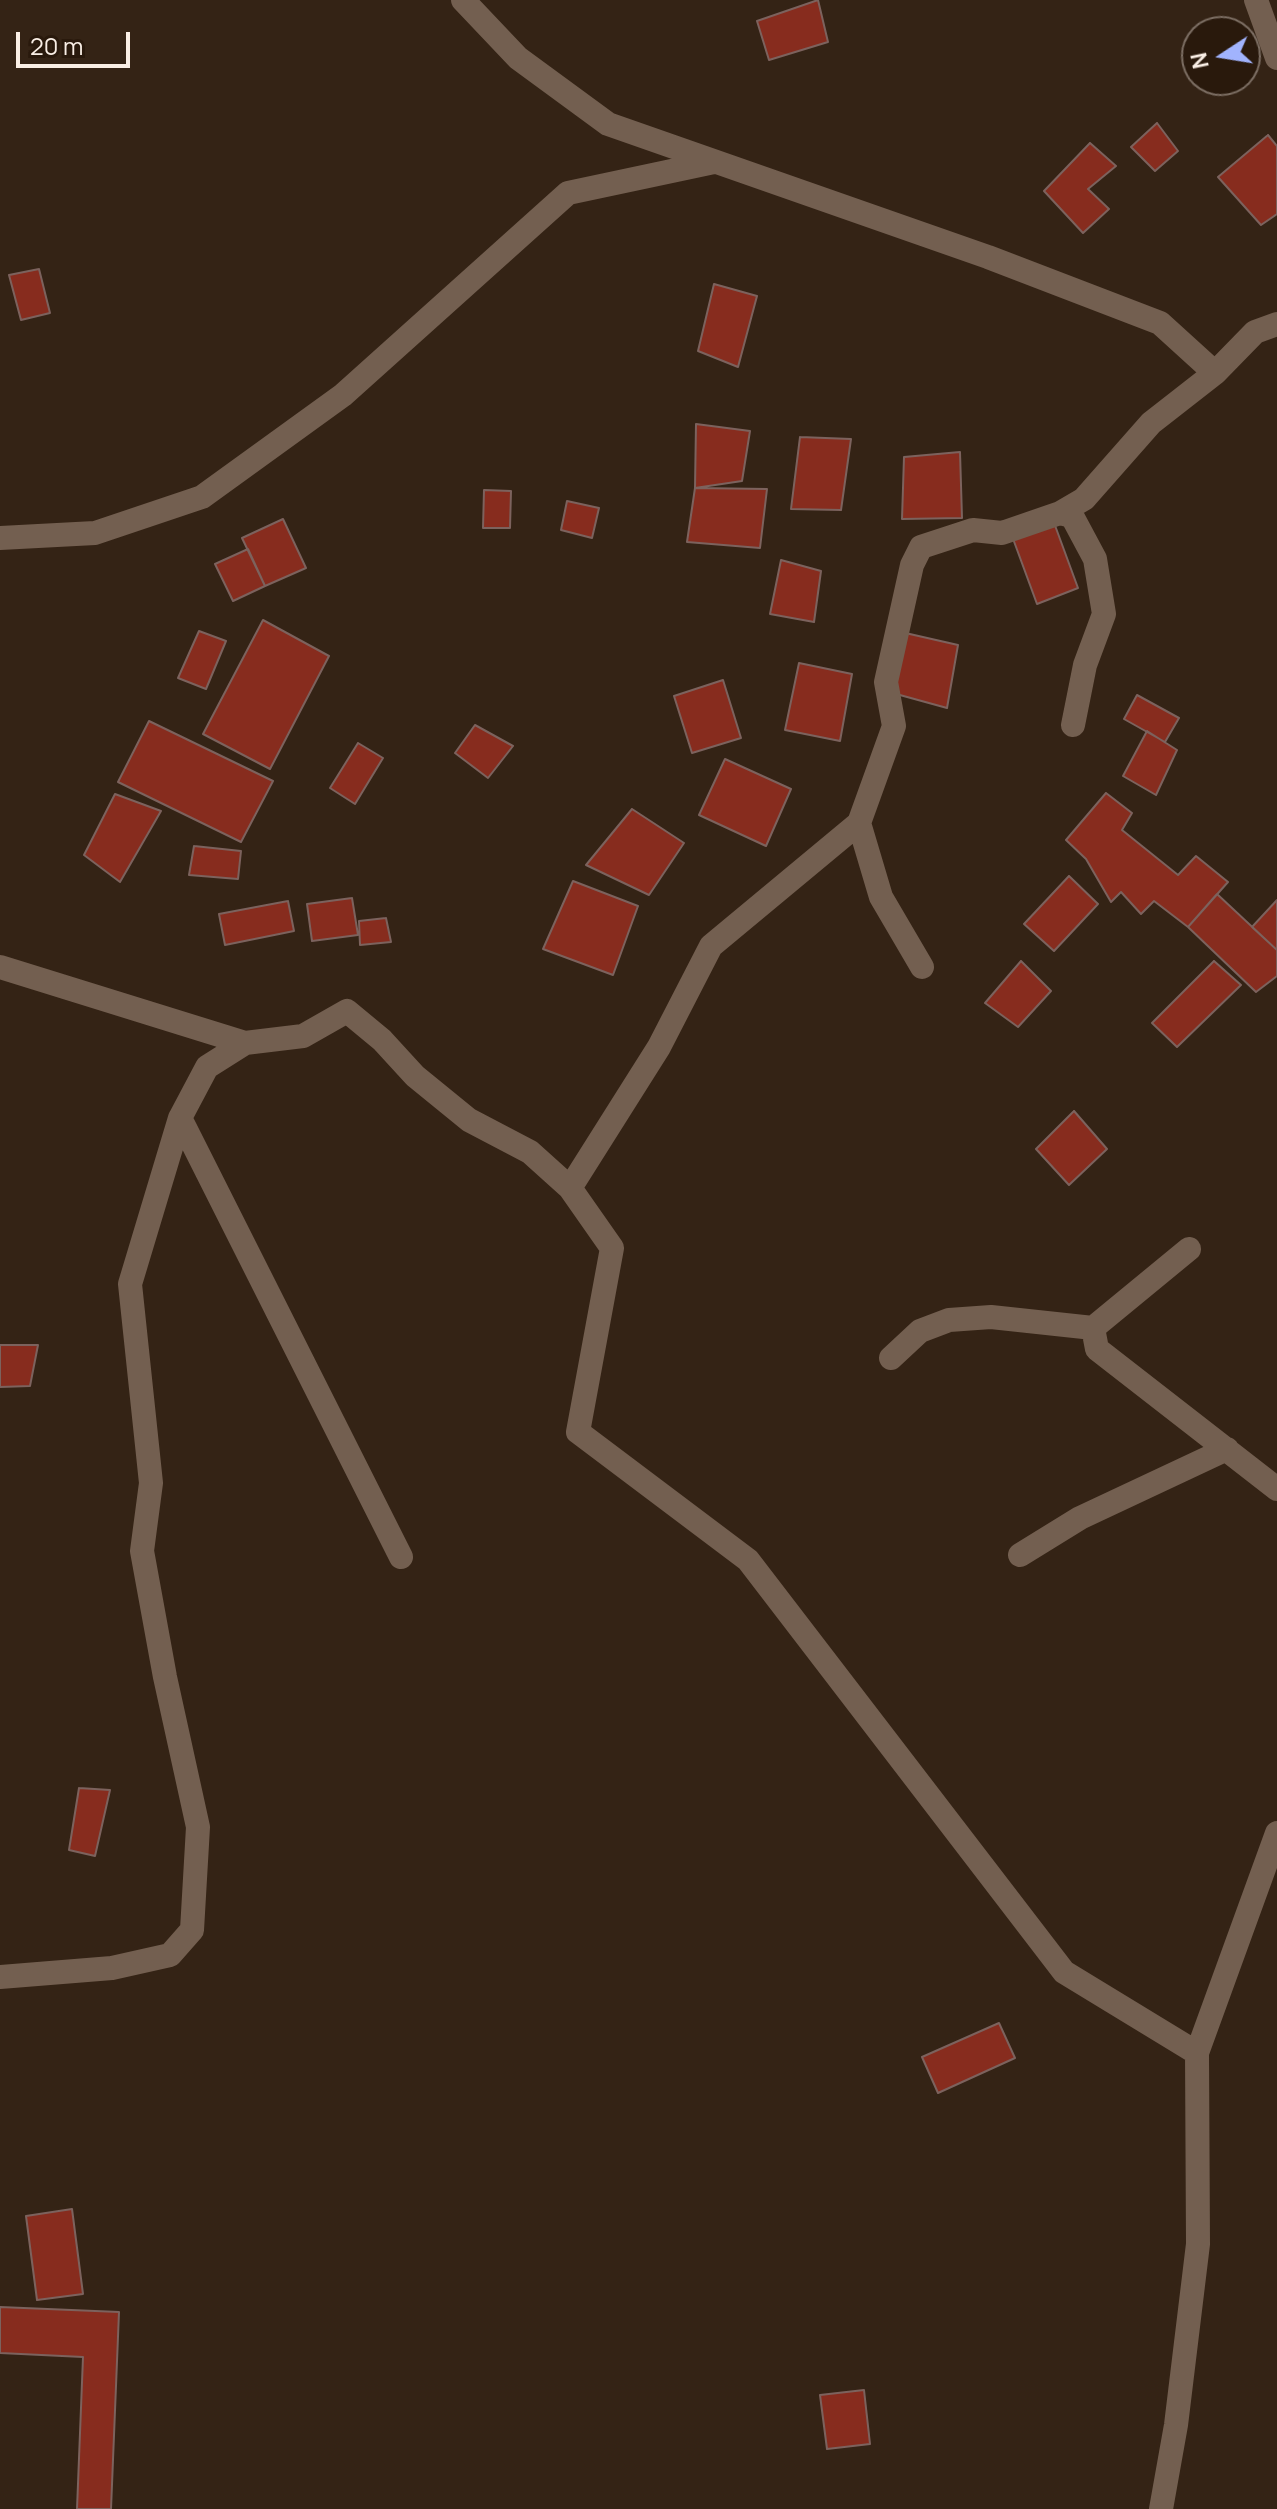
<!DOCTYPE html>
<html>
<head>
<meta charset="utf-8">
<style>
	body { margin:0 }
	#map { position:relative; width:1277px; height:2509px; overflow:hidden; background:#342315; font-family:Manrope,sans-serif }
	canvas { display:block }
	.north { position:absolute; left:1181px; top:16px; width:80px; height:80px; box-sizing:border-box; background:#29190c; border:2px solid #7c6e63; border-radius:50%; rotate:258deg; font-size:22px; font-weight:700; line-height:32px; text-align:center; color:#f9eee5 }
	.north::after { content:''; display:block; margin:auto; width:28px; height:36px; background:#a1b3fd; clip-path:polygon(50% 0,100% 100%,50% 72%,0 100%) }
	.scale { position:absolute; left:16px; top:32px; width:114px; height:36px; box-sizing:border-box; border:4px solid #f9eee5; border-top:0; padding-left:10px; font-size:24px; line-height:28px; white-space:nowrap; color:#f9eee5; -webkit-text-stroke:6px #29190c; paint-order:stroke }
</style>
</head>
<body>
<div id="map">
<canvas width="1277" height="2509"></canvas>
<div class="north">N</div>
<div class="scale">20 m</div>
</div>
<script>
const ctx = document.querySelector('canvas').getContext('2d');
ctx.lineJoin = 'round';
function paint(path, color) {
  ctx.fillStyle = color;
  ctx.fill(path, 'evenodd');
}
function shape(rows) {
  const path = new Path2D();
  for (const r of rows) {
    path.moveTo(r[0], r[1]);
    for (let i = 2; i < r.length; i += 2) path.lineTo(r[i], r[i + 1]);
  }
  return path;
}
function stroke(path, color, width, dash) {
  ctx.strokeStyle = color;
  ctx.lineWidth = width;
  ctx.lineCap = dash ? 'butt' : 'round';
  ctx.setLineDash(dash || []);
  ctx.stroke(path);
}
const building = shape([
	[818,0,828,42,769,60,757,21,818,0],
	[1157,123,1178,151,1155,171,1131,147,1157,123],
	[1268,135,1277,146,1277,214,1261,225,1218,177,1268,135],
	[1090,143,1116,166,1088,189,1109,209,1083,233,1044,191,1090,143],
	[39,269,50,313,21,320,9,275,39,269],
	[714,284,757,296,738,367,698,351,714,284],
	[696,424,750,431,742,481,695,488,696,424],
	[800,437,851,439,841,510,791,509,800,437],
	[960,452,962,518,902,519,904,457,960,452],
	[695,488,767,489,760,548,687,542,695,488],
	[484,490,511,491,510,528,483,528,484,490],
	[567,501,599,508,592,538,561,530,567,501],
	[283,519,306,568,265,586,242,538,283,519],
	[1053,520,1078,588,1037,604,1012,536,1053,520],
	[248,549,265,586,233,601,215,564,248,549],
	[781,560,821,571,814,622,770,614,781,560],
	[263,620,329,656,270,769,203,734,263,620],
	[199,631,226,641,206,689,178,678,199,631],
	[901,632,958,645,947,708,889,692,901,632],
	[799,663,852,674,840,741,785,730,799,663],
	[723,680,741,738,692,753,674,696,723,680],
	[1137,695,1179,718,1165,742,1124,719,1137,695],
	[149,721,273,781,241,842,118,782,149,721],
	[475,725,513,746,488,778,455,753,475,725],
	[1147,731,1177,750,1156,795,1123,776,1147,731],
	[358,743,383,758,355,804,330,788,358,743],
	[725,759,791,789,766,846,699,815,725,759],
	[1106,793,1132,813,1122,830,1178,875,1196,856,1228,882,1188,927,1154,901,1141,914,1121,892,1111,902,1086,859,1066,840,1106,793],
	[115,794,161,811,120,882,84,855,115,794],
	[632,809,684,843,649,895,586,865,632,809],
	[194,846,241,851,238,879,189,875,194,846],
	[1069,876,1098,904,1054,951,1024,924,1069,876],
	[573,881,638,906,613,975,543,949,573,881],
	[1217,894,1277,950,1277,976,1256,992,1188,927,1217,894],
	[352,898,358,935,312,941,307,904,352,898],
	[1277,900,1277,950,1252,927,1277,900],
	[288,901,294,931,225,945,219,914,288,901],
	[386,918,391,942,360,945,359,921,386,918],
	[1021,961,1051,991,1018,1027,985,1003,1021,961],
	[1214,961,1241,985,1177,1047,1152,1023,1214,961],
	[1074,1111,1107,1149,1069,1185,1036,1149,1074,1111],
	[0,1345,38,1345,30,1386,0,1387,0,1345],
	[79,1788,110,1790,95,1856,69,1850,79,1788],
	[999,2023,1015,2058,938,2093,922,2057,999,2023],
	[72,2209,83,2294,37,2300,26,2216,72,2209],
	[0,2307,119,2312,111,2509,77,2509,83,2357,0,2353,0,2307],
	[864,2390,870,2444,827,2449,820,2395,864,2390]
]);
paint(building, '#872c1e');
stroke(building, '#7c625d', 2);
stroke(shape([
	[463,0,518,58,608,124,988,257,1160,323,1215,373],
	[1060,513,1072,516,1095,559,1104,614,1085,665,1073,725],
	[0,538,95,533,202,497,343,395,568,193,714,162],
	[859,823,881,897,922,967],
	[0,967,245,1043,303,1036,347,1011,382,1040,415,1076,469,1120,530,1152,570,1188,659,1047,711,946,859,823,894,726,886,682,912,565,921,547,973,530,1002,533,1060,513,1084,499,1151,423,1215,373,1255,332,1277,324],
	[180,1118,401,1557],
	[570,1188,612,1248,578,1432,748,1560,1064,1972,1197,2053,1198,2244,1176,2425,1161,2509],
	[1189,1249,1093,1328,1097,1349,1277,1489],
	[891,1358,920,1331,949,1320,991,1317,1093,1328],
	[1020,1555,1080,1518,1227,1449],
	[0,1977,112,1968,170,1955,192,1930,198,1827,165,1677,142,1551,151,1483,130,1284,180,1118,207,1067,245,1043],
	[1197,2053,1277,1833]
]), '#735f50', 24);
stroke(shape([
	[1256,0,1277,58]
]), '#735f50', 24);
</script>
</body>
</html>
